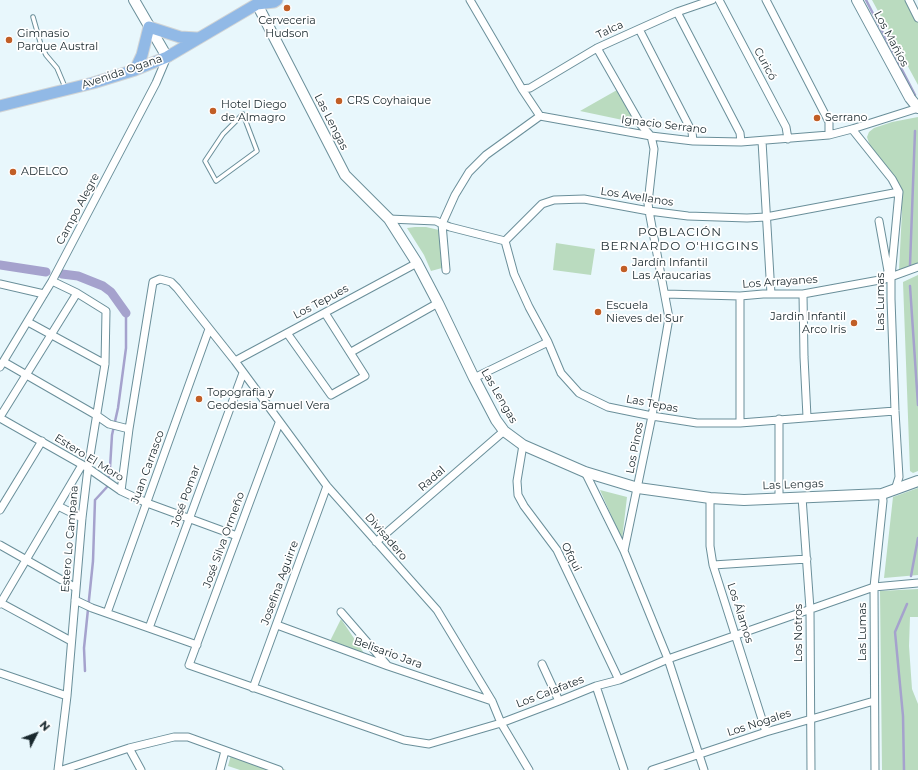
<!DOCTYPE html>
<html>
<head>
<meta charset="utf-8">
<style>
	body { margin:0 }
	#map { position:relative; width:918px; height:770px; overflow:hidden; background:#e8f7fc; font-family:Montserrat,sans-serif }
	canvas { display:block }
	.north { position:absolute; left:16px; top:714px; width:40px; height:40px; -webkit-text-stroke:3px #fff; paint-order:stroke; rotate:48deg; font-size:11px; font-weight:700; line-height:16px; text-align:center; color:#19282d }
	.north::after { content:''; display:block; margin:auto; width:14px; height:18px; background:#19282d; clip-path:polygon(50% 0,100% 100%,50% 72%,0 100%) }
</style>
</head>
<body>
<div id="map">
<canvas width="918" height="770"></canvas>
<div class="north">N</div>
</div>
<script>
const ctx = document.querySelector('canvas').getContext('2d');
ctx.lineJoin = 'round';
function paint(path, color) {
  ctx.fillStyle = color;
  ctx.fill(path, 'evenodd');
}
function shape(rows) {
  const path = new Path2D();
  for (const r of rows) {
    path.moveTo(r[0], r[1]);
    for (let i = 2; i < r.length; i += 2) path.lineTo(r[i], r[i + 1]);
  }
  return path;
}
function stroke(path, color, width, dash) {
  ctx.strokeStyle = color;
  ctx.lineWidth = width;
  ctx.lineCap = dash ? 'butt' : 'round';
  ctx.setLineDash(dash || []);
  ctx.stroke(path);
}
function label(font, color, halo, rows, align = 'center') {
  ctx.font = font + ' Montserrat,sans-serif';
  ctx.lineWidth = 3.5;
  ctx.setLineDash([]);
  ctx.textBaseline = 'middle';
  ctx.strokeStyle = halo;
  ctx.fillStyle = color;
  for (const [text, x, y, turn = 0] of rows) {
    ctx.save();
    ctx.translate(x, y);
    ctx.rotate((+turn || 0) * Math.PI / 180);
    ctx.textAlign = isNaN(turn) ? turn : align;
    if (halo) ctx.strokeText(text, 0, 0);
    ctx.fillText(text, 0, 0);
    ctx.restore();
  }
}
paint(shape([
	[872,0,906,0,918,21,918,85],
	[617,90,637,123,580,111],
	[918,117,918,263,899,270,902,211,897,184,872,152,867,137,869,132,874,128,892,122],
	[415,227,426,227,439,230,442,268,431,271,424,255,407,228],
	[556,243,595,249,591,275,553,270],
	[918,275,918,471,913,473,910,471,903,282],
	[918,488,918,575,884,578,893,497],
	[600,490,627,497,622,540],
	[918,589,918,617,910,617,909,646,912,689,918,704,918,770,882,770,880,591],
	[341,619,370,662,328,645],
	[232,751,286,770,240,770,228,766]
]), '#badbbf');
stroke(shape([
	[866,0,915,95],
	[910,265,915,131],
	[910,286,918,405],
	[911,576,918,538],
	[85,671,84,648,93,561,95,500,107,487,110,468,112,435,118,408,126,348,126,313],
	[904,770,903,716,895,632,907,604]
]), '#a5a2cd', 2.5);
stroke(shape([
	[0,265,46,272],
	[62,274,78,276,103,286,111,292,126,313]
]), '#a5a2cd', 9);
const lane = shape([
	[33,17,41,45,46,55,57,68,65,87],
	[243,114,257,151,216,181,205,161,223,134,243,114]
]);
const street = shape([
	[470,0,522,89,540,116,651,136,693,141,741,142,829,135,852,129,918,108],
	[719,0,786,127,788,139],
	[766,0,829,122,829,135],
	[909,0,918,18],
	[677,12,740,133,741,142],
	[639,29,692,132,693,141],
	[597,48,641,125,651,136,654,149,648,203,649,211,669,318,652,416,624,551,668,659,704,770],
	[522,89,530,88,597,48,639,29,677,12,712,0],
	[852,129,892,179,899,192,891,277,891,299,895,411,899,477,895,490],
	[762,141,771,294],
	[389,219,436,221,442,224,450,227,505,241],
	[879,221,888,271,887,274],
	[505,241,514,274,529,307,548,342,561,373,579,393,608,407,652,416,697,423,740,423,895,411],
	[505,241,542,204,554,200,584,199,649,211,688,216,747,218,766,217,899,192],
	[446,270,442,224,455,195,469,172,486,155,540,116],
	[52,281,77,293,106,311,105,364,88,468,82,518,67,696,58,770],
	[0,284,44,294],
	[665,294,740,296,763,294,803,294,885,279,918,267],
	[803,294,804,357,807,417],
	[28,322,105,364],
	[287,333,331,395,365,376,325,313],
	[353,351,438,303],
	[235,361,417,263],
	[4,362,96,415,109,424,129,429,153,282,160,279,171,282,177,288,235,361,327,486,437,610,492,701,501,723,529,770],
	[0,367,44,294,52,281,156,83,167,57],
	[474,378,548,342],
	[0,417,77,293],
	[0,418,88,468,121,491,147,503,237,536],
	[279,423,189,665,404,740,429,744,501,723,559,701,596,686,619,680,668,659,874,587,918,583],
	[740,423,740,296],
	[523,445,517,481,518,495,524,506,557,550,619,680],
	[585,472,624,551],
	[121,491,129,429],
	[779,497,779,419],
	[802,497,810,609,811,770],
	[710,498,710,546,713,565,766,732],
	[58,506,82,518],
	[0,510,42,441],
	[376,542,504,431],
	[0,545,76,588],
	[713,565,807,559],
	[75,600,92,608,197,645],
	[1,603,71,641],
	[0,604,82,465],
	[341,612,387,665],
	[107,613,209,329],
	[277,625,388,666,492,701],
	[149,628,243,373],
	[542,664,559,701],
	[0,673,67,696],
	[596,686,624,770],
	[253,688,327,486],
	[129,748,141,770],
	[62,770,129,748,174,737,188,737,279,770],
	[220,770,225,751],
	[652,770,766,732,874,701],
	[875,770,874,587,883,501,882,494]
]);
const secondary = shape([
	[134,0,167,57],
	[857,0,910,98,918,108],
	[257,4,345,175,389,219,417,263,438,303,474,378,496,420,504,431,523,445,585,472,638,488,710,498,744,500,882,494,918,481]
]);
const primary = shape([
	[257,4,274,2,277,0],
	[135,70,142,55,149,27,180,37,197,38],
	[0,106,93,83,135,70,167,57,257,4,260,0]
]);
stroke(lane, '#6a8f9a', 5.5);
stroke(street, '#6a8f9a', 9);
stroke(secondary, '#6a8f9a', 12);
stroke(primary, '#d1d4d5', 13);
stroke(lane, '#fff', 3.5);
stroke(street, '#fff', 7);
stroke(secondary, '#fff', 10);
stroke(primary, '#91b9e6', 11);
for (const [x, y, r, color] of [
	[287,8,4,"#c15e26"],
	[9,40,4,"#c15e26"],
	[339,101,4,"#c15e26"],
	[213,111,4,"#c15e26"],
	[817,118,4,"#c15e26"],
	[13,172,4,"#c15e26"],
	[624,269,4,"#c15e26"],
	[598,312,4,"#c15e26"],
	[854,323,4,"#c15e26"],
	[199,399,4,"#c15e26"]
]) {
  const dot = new Path2D();
  dot.arc(x, y, r, 0, 2 * Math.PI);
  ctx.fillStyle = color;
  ctx.fill(dot);
  stroke(dot, '#fff', 1.5);
}
label('11px', '#19282d', '#fff', [
	["Cerveceria",287,21,"center"],
	["Hudson",287,34,"center"],
	["Gimnasio",17,34],
	["Parque Austral",17,47],
	["CRS Coyhaique",347,101],
	["Hotel Diego",221,105],
	["de Almagro",221,118],
	["Serrano",825,118],
	["ADELCO",21,172],
	["Jardín Infantil",632,263],
	["Las Araucarias",632,276],
	["Escuela",606,306],
	["Nieves del Sur",606,319],
	["Jardin Infantil",846,317,"right"],
	["Arco Iris",846,330,"right"],
	["Topografia y",207,393],
	["Geodesia Samuel Vera",207,406]
], 'left');
label('11px', '#19282d', '#fff', [
	["Talca",610,30,-25],
	["Los Mañíos",891,39,62],
	["Curicó",765,64,62],
	["Avenida Ogana",122,72,-19],
	["Las Lengas",331,122,63],
	["Ignacio Serrano",664,125,7],
	["Los Avellanos",637,197,9],
	["Campo Alegre",78,209,-62],
	["Los Arrayanes",780,282,-4],
	["Los Tepues",321,302,-28],
	["Las Lumas",881,302,-90],
	["Las Lengas",499,396,60],
	["Las Tepas",652,404,11],
	["Los Pinos",635,448,-79],
	["Estero El Moro",89,458,32],
	["Juan Carrasco",148,467,-70],
	["Radal",432,479,-41],
	["Las Lengas",793,485,-2],
	["José Pomar",186,496,-70],
	["Divisadero",386,537,49],
	["Estero Lo Campana",70,539,-85],
	["José Silva Ormeño",224,540,-70],
	["Ofqui",571,557,63],
	["Josefina Aguirre",280,583,-70],
	["Los Álamos",740,613,72],
	["Las Lumas",863,632,-90],
	["Los Notros",799,633,-90],
	["Belisario Jara",388,653,20],
	["Los Calafates",550,692,-21],
	["Los Nogales",759,723,-18]
]);
ctx.letterSpacing = '1px';
label('12px', '#19282d', '#fff', [
	["POBLACIÓN",680,232],
	["BERNARDO O'HIGGINS",680,246]
]);
ctx.letterSpacing = '0px';
</script>
</body>
</html>
